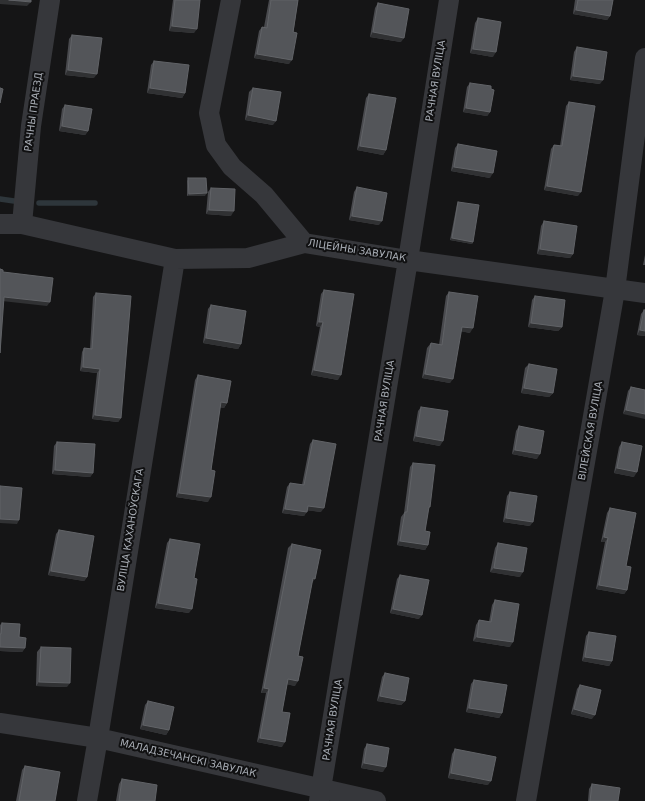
<!DOCTYPE html>
<html>
<head>
<meta charset="utf-8">
<style>
	body { margin:0 }
	canvas { display:block; background:#151516 }
</style>
</head>
<body>
<canvas width="645" height="801"></canvas>
<script>
const ctx = document.querySelector('canvas').getContext('2d');
ctx.lineJoin = 'round';
function shape(rows) {
  const path = new Path2D();
  for (const r of rows) {
    path.moveTo(r[0], r[1]);
    for (let i = 2; i < r.length; i += 2) path.lineTo(r[i], r[i + 1]);
  }
  return path;
}
function stroke(path, color, width, dash) {
  ctx.strokeStyle = color;
  ctx.lineWidth = width;
  ctx.lineCap = dash ? 'butt' : 'round';
  ctx.setLineDash(dash || []);
  ctx.stroke(path);
}
function paint(path, color) {
  ctx.fillStyle = color;
  ctx.fill(path, 'evenodd');
}
function label(font, color, halo, rows, align = 'center') {
  ctx.font = font + ' "DejaVu Sans",sans-serif';
  ctx.lineWidth = 4;
  ctx.setLineDash([]);
  ctx.textBaseline = 'middle';
  ctx.strokeStyle = halo;
  ctx.fillStyle = color;
  for (const [text, x, y, turn = 0] of rows) {
    ctx.save();
    ctx.translate(x, y);
    ctx.rotate((+turn || 0) * Math.PI / 180);
    ctx.textAlign = isNaN(turn) ? turn : align;
    if (halo) ctx.strokeText(text, 0, 0);
    ctx.fillText(text, 0, 0);
    ctx.restore();
  }
}
stroke(shape([
	[0,199,21,202],
	[39,203,95,203]
]), '#2e363b', 5.5);
stroke(shape([
	[231,0,209,113,216,145,232,167,264,195,304,243],
	[0,224,22,224,175,259,248,258,304,243,408,260,645,293],
	[22,224,31,126,50,0],
	[0,723,98,738,376,801],
	[87,801,98,738,175,259],
	[319,801,408,260,449,0],
	[526,801,615,290,645,58]
]), '#36373b', 20);
paint(shape([
	[173,0,200,0,194,33,169,31],
	[269,0,298,0,289,64,254,58,259,31,262,27,264,27],
	[575,0,613,0,610,16,607,20,573,14],
	[378,3,401,42,370,37,375,8],
	[478,18,493,57,470,53,475,23],
	[72,35,94,78,65,75,69,39],
	[577,47,600,84,570,80,574,52],
	[154,61,185,93,182,98,147,93,151,65],
	[470,83,490,112,487,116,463,112,467,87],
	[253,88,273,125,245,120,249,92],
	[369,94,386,150,383,155,357,150,366,98],
	[569,102,578,196,544,190,551,149,554,145,560,146,566,106],
	[65,105,88,131,85,135,59,131,62,109],
	[458,144,490,178,451,171,455,148],
	[188,178,205,196,187,196,187,181],
	[357,187,379,225,349,220,354,192],
	[211,188,231,216,206,214,208,192],
	[458,202,473,242,472,244,450,240,457,204],
	[544,221,573,254,570,258,537,254,541,226],
	[645,255,645,265,643,265],
	[324,290,338,380,311,375,320,327,316,326,321,294],
	[449,292,470,333,461,331,450,383,422,378,427,348,431,343,439,345,446,296],
	[96,293,121,418,118,422,92,419,97,373,80,371,82,352,84,348,90,349,93,297],
	[535,296,562,327,558,331,528,327,532,300],
	[211,305,241,344,238,349,203,343,208,309],
	[644,310,645,310,645,336,637,335,641,314],
	[529,364,553,393,549,397,521,393,525,368],
	[198,375,227,403,224,408,220,407,211,470,208,502,176,497,195,380],
	[631,387,645,390,623,414,628,391],
	[421,407,440,446,413,441,418,411],
	[519,426,537,459,512,454,516,431],
	[313,440,321,512,307,510,304,516,282,513,287,487,290,483,302,485,310,444],
	[57,442,93,473,90,477,52,474,54,446],
	[622,442,634,477,614,473,619,447],
	[413,463,428,509,425,531,428,545,425,550,397,545,401,517,404,513,410,467],
	[510,492,530,526,503,522,507,496],
	[610,508,626,566,627,590,624,594,596,589,605,542,601,542,607,513],
	[59,530,87,577,84,581,48,575,56,534],
	[170,539,189,613,155,608,167,543],
	[498,543,520,577,490,572,495,548],
	[292,544,312,583,298,656,295,686,287,684,282,712,282,747,257,742,266,693,261,693,288,548],
	[400,575,419,619,390,613,397,579],
	[495,600,510,647,473,641,476,625,479,620,489,622,492,605],
	[2,623,19,637,25,648,22,652,0,651,0,625],
	[589,632,612,661,609,666,582,661,586,636],
	[41,647,67,687,36,686,37,652],
	[385,673,405,701,401,705,377,701,382,677],
	[474,680,502,713,499,718,466,712,471,684],
	[580,685,592,719,571,714,577,689],
	[148,701,169,730,166,735,140,729,145,705],
	[367,744,383,772,361,768,364,749],
	[455,749,488,785,448,778,452,754],
	[25,766,55,801,16,801,22,770],
	[122,779,155,801,116,801,119,784],
	[592,784,618,801,588,801,589,789]
]), '#494a4e');
paint(shape([
	[0,0,9,0,31,2,27,6,0,4],
	[576,10,610,16,607,20,573,14],
	[172,26,197,29,194,33,169,31],
	[373,32,404,38,401,42,370,37],
	[473,49,496,52,493,57,470,53],
	[257,54,292,60,289,64,254,58],
	[68,70,97,74,94,78,65,75],
	[573,76,603,80,600,84,570,80],
	[150,88,185,93,182,98,147,93],
	[466,108,490,112,487,116,463,112],
	[248,115,276,121,273,125,245,120],
	[62,126,88,131,85,135,59,131],
	[360,146,386,150,383,155,357,150],
	[454,167,493,173,490,178,451,171],
	[547,186,581,192,578,196,544,190],
	[207,193,205,196,187,196,189,194],
	[209,210,234,211,231,216,206,214],
	[352,216,382,221,379,225,349,220],
	[452,238,473,242,472,244,450,240],
	[540,249,573,254,570,258,537,254],
	[4,297,50,302,47,306,2,301],
	[319,322,323,322,320,327,316,326],
	[531,323,562,327,558,331,528,327],
	[462,327,473,328,470,333,459,331],
	[640,330,645,331,645,336,637,335],
	[206,338,241,344,238,349,203,343],
	[83,367,100,369,97,373,80,371],
	[314,370,341,375,338,380,311,375],
	[425,374,453,379,450,383,422,378],
	[524,388,553,393,549,397,521,393],
	[221,402,227,403,224,408,218,407],
	[626,410,645,414,645,419,623,414],
	[95,415,121,418,118,422,92,419],
	[416,436,443,441,440,446,413,441],
	[515,450,540,454,537,459,512,454],
	[617,468,637,472,634,477,614,473],
	[55,470,93,473,90,477,52,474],
	[179,493,211,497,208,502,176,497],
	[308,506,324,508,321,512,305,510],
	[285,509,307,512,304,516,282,513],
	[506,518,533,522,530,526,503,522],
	[0,519,19,520,17,524,0,523],
	[604,537,608,538,605,542,601,542],
	[400,541,428,545,425,550,397,545],
	[494,568,523,572,520,577,490,572],
	[51,571,87,577,84,581,48,575],
	[313,578,315,579,312,583,310,582],
	[599,585,627,590,624,594,596,589],
	[158,603,192,609,189,613,155,608],
	[393,609,422,615,419,619,390,613],
	[477,637,513,642,510,647,473,641],
	[0,647,25,648,22,652,0,651],
	[585,657,612,661,609,666,582,661],
	[288,679,298,681,295,686,285,684],
	[39,682,70,683,67,687,36,686],
	[264,688,269,689,266,693,261,693],
	[380,696,405,701,401,705,377,701],
	[469,708,502,713,499,718,466,712],
	[574,709,595,715,592,719,571,714],
	[143,725,169,730,166,735,140,729],
	[260,738,285,742,282,747,257,742],
	[364,763,386,767,383,772,361,768],
	[451,773,491,781,488,785,448,778]
]), '#303133');
const building = shape([
	[9,0,31,0,31,2,9,0],
	[175,0,200,0,197,29,172,26,175,0],
	[271,0,298,0,293,32,297,33,292,60,257,54,262,27,267,28,271,0],
	[578,0,613,0,610,16,576,10,578,0],
	[378,3,409,9,404,38,373,32,378,3],
	[478,18,501,22,496,52,473,49,478,18],
	[72,35,102,38,97,74,68,70,72,35],
	[577,47,607,52,603,80,573,76,577,47],
	[154,61,189,65,185,93,150,88,154,61],
	[470,83,491,86,491,89,494,90,490,112,466,108,470,83],
	[0,88,3,89,0,103,0,88],
	[253,88,281,92,276,121,248,115,253,88],
	[369,94,396,98,386,150,360,146,369,94],
	[569,102,595,106,581,192,547,186,554,145,562,146,569,102],
	[65,105,92,109,88,131,62,126,65,105],
	[458,144,497,151,493,173,454,167,458,144],
	[188,178,206,178,207,193,189,194,188,178],
	[357,187,387,193,382,221,352,216,357,187],
	[211,188,235,189,234,211,209,210,211,188],
	[458,202,479,205,473,242,452,238,458,202],
	[544,221,577,226,573,254,540,249,544,221],
	[0,269,3,270,3,272,53,278,50,302,4,297,0,353,0,269],
	[324,290,354,294,341,375,314,370,323,322,319,322,324,290],
	[449,292,478,296,473,328,462,327,453,379,425,374,431,343,442,345,449,292],
	[96,293,131,296,121,418,95,415,100,369,83,367,84,348,92,349,96,293],
	[535,296,565,300,562,327,531,323,535,296],
	[211,305,246,311,241,344,206,338,211,305],
	[644,310,645,310,645,331,640,330,644,310],
	[529,364,557,369,553,393,524,388,529,364],
	[198,375,231,381,227,403,221,402,211,470,215,471,211,497,179,493,198,375],
	[631,387,645,390,645,414,626,410,631,387],
	[421,407,448,411,443,441,416,436,421,407],
	[519,426,544,431,540,454,515,450,519,426],
	[313,440,336,444,324,508,308,506,307,512,285,509,290,483,304,485,313,440],
	[57,442,95,444,93,473,55,470,57,442],
	[622,442,642,446,637,472,617,468,622,442],
	[413,463,435,465,430,507,429,507,425,531,430,532,428,545,400,541,405,512,407,512,413,463],
	[0,486,22,488,19,520,0,519,0,486],
	[510,492,537,496,533,522,506,518,510,492],
	[610,508,636,513,626,566,631,567,627,590,599,585,608,538,604,537,610,508],
	[59,530,94,536,87,577,51,571,59,530],
	[170,539,200,544,194,578,197,579,192,609,158,603,170,539],
	[498,543,527,548,523,572,494,568,498,543],
	[292,544,321,550,315,579,313,578,298,656,303,657,298,681,288,679,282,712,290,713,285,742,260,738,269,689,264,688,292,544],
	[400,575,429,580,422,615,393,609,400,575],
	[495,600,519,604,513,642,477,637,479,620,491,622,495,600],
	[2,623,20,624,19,637,26,638,25,648,0,647,0,634,1,634,2,623],
	[589,632,616,636,612,661,585,657,589,632],
	[41,647,71,648,70,683,39,682,41,647],
	[385,673,409,678,405,701,380,696,385,673],
	[474,680,507,685,502,713,469,708,474,680],
	[580,685,601,690,595,715,574,709,580,685],
	[148,701,174,707,169,730,143,725,148,701],
	[367,744,389,748,386,767,364,763,367,744],
	[455,749,496,757,491,781,451,773,455,749],
	[25,766,60,772,55,801,19,801,25,766],
	[122,779,157,785,155,801,119,801,122,779],
	[592,784,620,788,618,801,590,801,592,784]
]);
paint(building, '#535559');
stroke(building, '#616367', 1);
label('10px', '#a8adb5', '#101011', [
	["РАЧНАЯ ВУЛІЦА",436,81,-81],
	["РАЧНЫ ПРАЕЗД",34,112,-82],
	["ЛІЦЕЙНЫ ЗАВУЛАК",357,251,9],
	["РАЧНАЯ ВУЛІЦА",385,401,-81],
	["ВІЛЕЙСКАЯ ВУЛІЦА",591,431,-80],
	["ВУЛІЦА КАХАНОЎСКАГА",131,530,-81],
	["РАЧНАЯ ВУЛІЦА",333,720,-81],
	["МАЛАДЗЕЧАНСКІ ЗАВУЛАК",188,759,13]
]);
</script>
</body>
</html>
